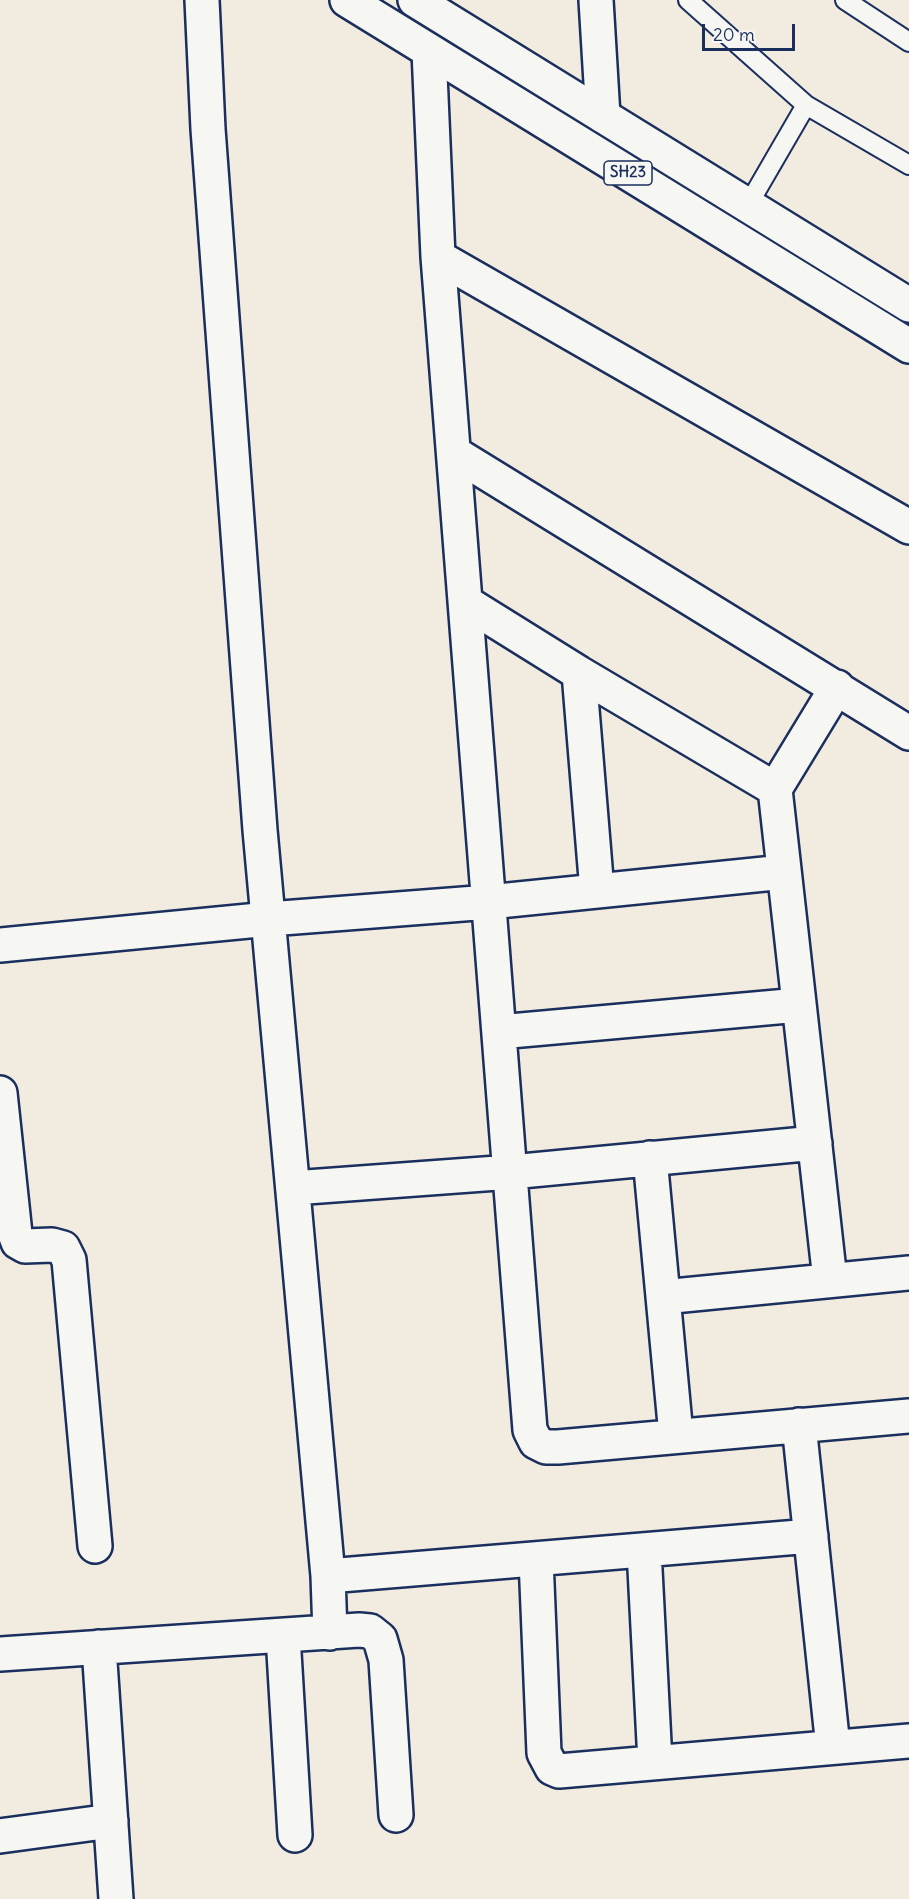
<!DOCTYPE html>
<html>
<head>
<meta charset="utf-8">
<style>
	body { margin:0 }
	#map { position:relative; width:909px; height:1899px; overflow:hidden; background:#f1ecdf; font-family:Delius,sans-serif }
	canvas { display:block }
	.scale { position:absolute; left:702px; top:24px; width:93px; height:27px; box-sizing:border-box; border:3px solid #1b2f5e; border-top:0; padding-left:8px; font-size:18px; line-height:21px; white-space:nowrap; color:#1b2f5e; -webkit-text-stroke:4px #f6f6f2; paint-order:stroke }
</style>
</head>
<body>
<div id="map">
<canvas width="909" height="1899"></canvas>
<div class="scale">20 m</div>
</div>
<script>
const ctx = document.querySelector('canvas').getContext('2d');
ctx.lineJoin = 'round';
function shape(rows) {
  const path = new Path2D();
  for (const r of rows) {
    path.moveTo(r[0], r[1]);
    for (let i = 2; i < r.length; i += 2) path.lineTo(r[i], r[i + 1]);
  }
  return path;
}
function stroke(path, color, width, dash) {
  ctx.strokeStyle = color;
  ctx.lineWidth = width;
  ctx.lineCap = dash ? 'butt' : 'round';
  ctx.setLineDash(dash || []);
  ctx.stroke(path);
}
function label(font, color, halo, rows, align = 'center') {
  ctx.font = font + ' Delius,sans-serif';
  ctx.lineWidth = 5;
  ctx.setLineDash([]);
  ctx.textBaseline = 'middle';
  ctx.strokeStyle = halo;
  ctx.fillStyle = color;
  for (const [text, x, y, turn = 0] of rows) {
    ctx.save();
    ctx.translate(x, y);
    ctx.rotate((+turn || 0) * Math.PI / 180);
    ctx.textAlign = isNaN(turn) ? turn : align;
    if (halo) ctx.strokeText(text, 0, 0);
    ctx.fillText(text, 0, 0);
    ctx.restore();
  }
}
const lane = shape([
	[688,0,806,105,748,205],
	[845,0,909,42],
	[806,105,909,165]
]);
const street = shape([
	[202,0,208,129,260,830,328,1576,330,1633],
	[596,0,603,116],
	[429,51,438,257,909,527],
	[438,257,530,1430,536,1442,546,1447,558,1447,909,1416],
	[454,453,909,733],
	[465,602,579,673,775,789],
	[579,673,597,891],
	[0,945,269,919,489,902,784,872],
	[499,1032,799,1005],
	[0,1093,15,1234,18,1242,25,1246,52,1245,63,1248,69,1260,95,1546],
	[650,1158,676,1435],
	[293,1188,511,1172,815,1143],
	[830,1280,775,789,837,687],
	[663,1297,909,1273],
	[799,1425,833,1747],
	[644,1550,655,1762],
	[536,1559,544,1753,552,1768,559,1771,909,1741],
	[328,1576,811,1536],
	[283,1636,295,1835],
	[99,1647,116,1899],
	[0,1654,359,1630,370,1631,380,1639,386,1660,396,1815],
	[0,1836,111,1821]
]);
const primary = shape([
	[347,0,909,346],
	[415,0,909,305]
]);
stroke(lane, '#1b2f5e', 22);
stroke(street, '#1b2f5e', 38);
stroke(primary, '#1b2f5e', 38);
stroke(lane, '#f6f6f2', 18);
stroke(street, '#f6f6f2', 33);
stroke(primary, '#f6f6f2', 33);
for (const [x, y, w] of [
	[628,173,48]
]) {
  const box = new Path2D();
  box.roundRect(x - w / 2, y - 12, w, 24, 4.5);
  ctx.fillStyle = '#f6f6f2';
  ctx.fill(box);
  stroke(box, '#1b2f5e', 1.5);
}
label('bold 15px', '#1b2f5e', null, [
	["SH23",628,173]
]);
</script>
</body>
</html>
